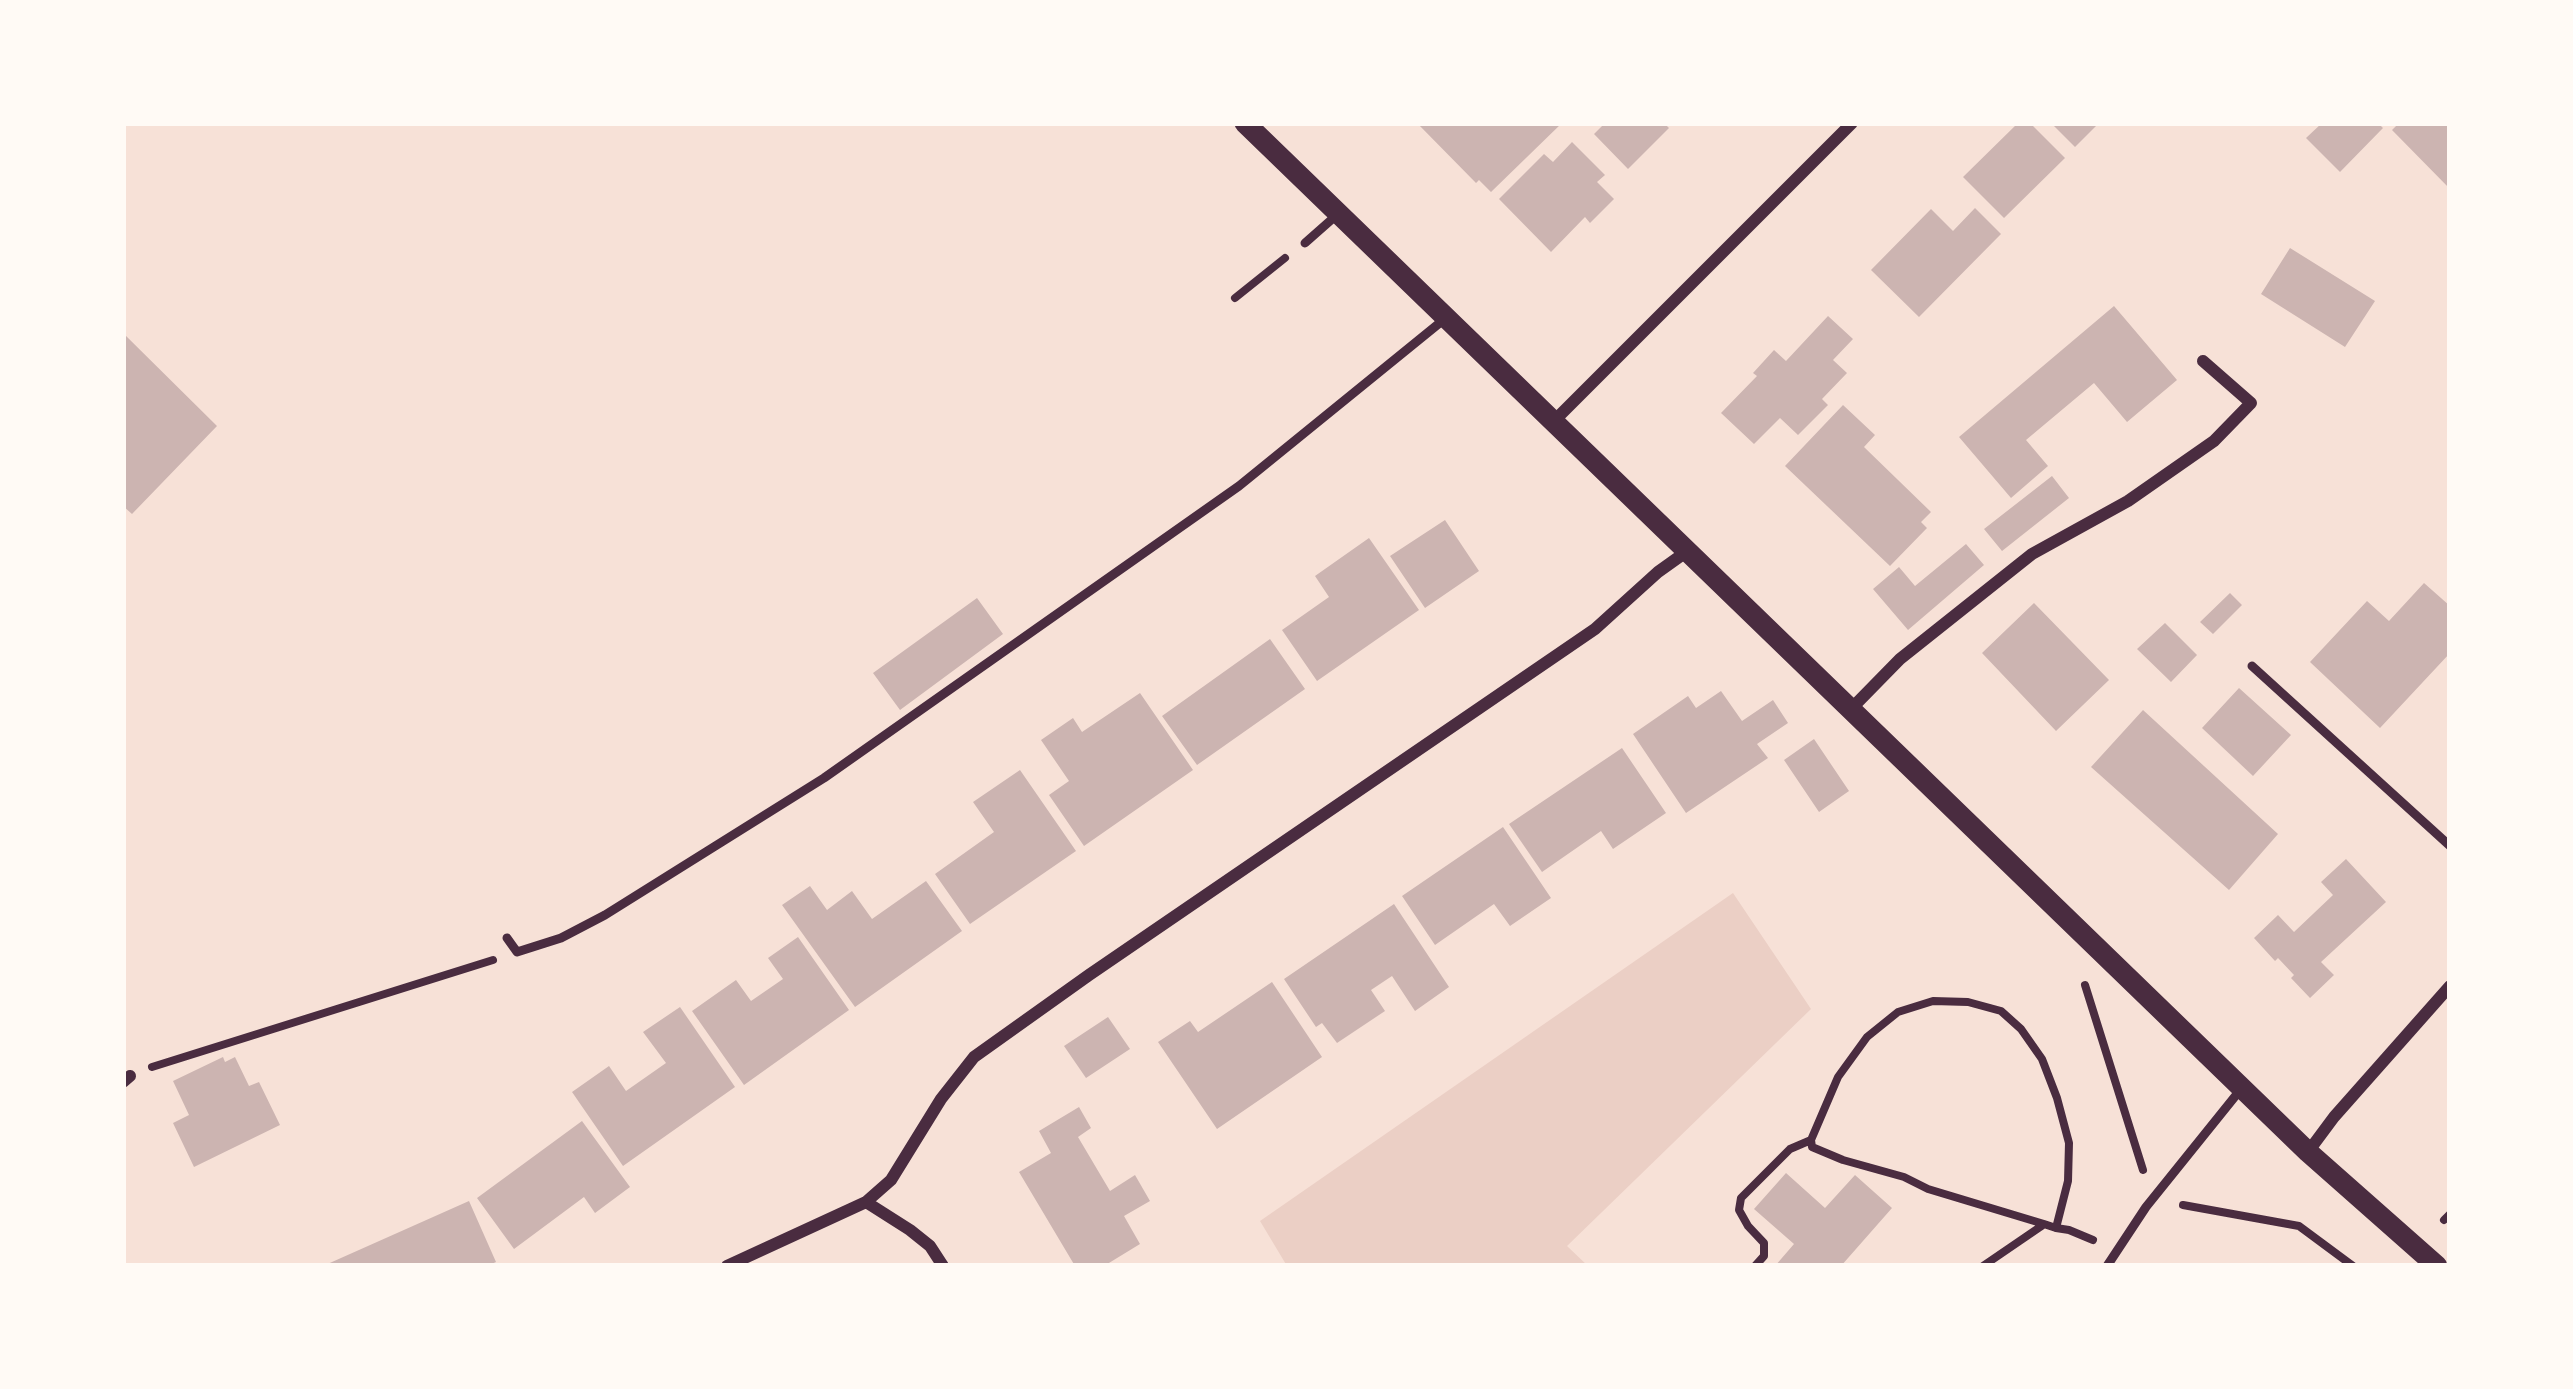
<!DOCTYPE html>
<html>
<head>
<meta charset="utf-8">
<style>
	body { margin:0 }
	#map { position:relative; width:2573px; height:1389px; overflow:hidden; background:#f7e1d7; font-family:"Exo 2",sans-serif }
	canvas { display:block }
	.frame { position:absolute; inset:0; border:126px solid #fffaf5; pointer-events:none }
</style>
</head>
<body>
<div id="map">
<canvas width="2573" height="1389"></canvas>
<div class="frame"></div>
</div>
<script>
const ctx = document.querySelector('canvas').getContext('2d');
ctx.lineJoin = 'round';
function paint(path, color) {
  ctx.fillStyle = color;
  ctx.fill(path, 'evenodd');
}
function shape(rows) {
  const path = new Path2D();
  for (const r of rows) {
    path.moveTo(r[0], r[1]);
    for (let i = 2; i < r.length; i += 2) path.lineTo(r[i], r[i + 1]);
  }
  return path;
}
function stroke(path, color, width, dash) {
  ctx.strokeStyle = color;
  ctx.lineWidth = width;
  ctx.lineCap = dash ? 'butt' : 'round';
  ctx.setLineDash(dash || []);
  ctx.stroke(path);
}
paint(shape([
	[1733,893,1811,1009,1567,1246,1588,1266,1287,1266,1260,1221]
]), '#ebcfc5');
paint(shape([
	[1417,123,1562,123,1491,192,1479,180,1476,183],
	[1605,123,1664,123,1669,128,1628,169,1594,134],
	[2018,123,2030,123,2065,158,2004,218,1963,177],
	[2051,123,2099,123,2075,147],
	[2322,123,2378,123,2383,128,2340,172,2306,138],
	[2399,123,2450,123,2450,189,2392,130],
	[1572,142,1605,175,1597,182,1614,199,1590,223,1585,217,1551,252,1499,199,1544,154,1553,162],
	[1975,208,2001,234,1919,317,1871,270,1931,209,1953,231],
	[2290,248,2375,301,2345,347,2261,294],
	[2114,306,2177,380,2127,422,2094,383,2026,440,2048,466,2011,498,1959,437],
	[1828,316,1853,339,1833,360,1847,373,1822,399,1828,405,1798,435,1780,418,1754,444,1721,413,1757,376,1753,373,1774,350,1786,361],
	[123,333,217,426,132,514,123,506],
	[1843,405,1875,435,1864,447,1931,512,1921,522,1927,528,1890,566,1785,466],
	[2052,476,2069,498,2002,551,1984,529],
	[1445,520,1479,571,1425,608,1390,556],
	[1369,538,1419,610,1317,681,1282,630,1329,597,1315,576],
	[1966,544,1984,565,1908,630,1873,589,1899,567,1915,586],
	[2424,583,2450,606,2450,653,2380,728,2310,662,2367,601,2389,621],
	[2230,593,2242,605,2213,634,2200,622],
	[977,598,1003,634,900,710,873,673],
	[2034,603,2109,680,2056,731,1982,653],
	[2165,623,2197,655,2171,682,2137,649],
	[1270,639,1305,689,1197,765,1162,716],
	[2239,688,2291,735,2253,776,2202,728],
	[1721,691,1742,721,1773,700,1788,723,1757,744,1768,758,1686,813,1633,734,1688,696,1696,708],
	[1140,693,1193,770,1084,846,1049,795,1069,781,1041,740,1073,718,1082,732],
	[2143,710,2278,834,2229,890,2091,767],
	[1814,739,1849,791,1819,812,1784,760],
	[1622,748,1666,813,1613,849,1601,831,1542,872,1509,824],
	[1020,770,1076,851,970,924,935,874,994,832,973,802],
	[1503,827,1551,898,1510,926,1494,904,1435,945,1402,896],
	[2346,859,2386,902,2321,962,2334,975,2310,998,2291,978,2294,975,2278,958,2275,961,2254,938,2278,915,2294,932,2333,895,2321,882],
	[926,881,962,931,855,1007,782,905,810,886,827,910,852,891,872,919],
	[1394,904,1449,987,1415,1011,1392,976,1371,990,1385,1011,1337,1043,1322,1023,1316,1027,1284,979],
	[798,937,849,1010,744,1085,692,1011,736,980,751,1001,783,979,768,958],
	[1272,982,1322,1057,1217,1129,1158,1042,1190,1021,1198,1032],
	[680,1007,735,1087,623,1166,572,1092,609,1066,626,1091,666,1063,643,1032],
	[1108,1017,1130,1049,1086,1078,1064,1046],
	[223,1057,225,1062,235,1057,249,1086,259,1082,280,1125,194,1167,173,1123,189,1115,173,1081],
	[1079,1107,1091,1128,1078,1137,1110,1191,1135,1175,1150,1201,1124,1216,1140,1244,1104,1266,1075,1266,1019,1172,1051,1153,1039,1131],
	[582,1121,630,1187,595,1213,584,1197,514,1249,477,1198],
	[1786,1173,1825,1208,1855,1175,1892,1208,1841,1266,1775,1266,1794,1244,1754,1209],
	[469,1201,496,1262,487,1266,323,1266]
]), '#ccb4b1');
stroke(shape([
	[1235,298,1285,258],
	[2085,985,2143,1170],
	[152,1067,493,960],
	[2183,1205,2299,1226,2353,1266],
	[2444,1220,2450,1214],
	[2056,1228,2068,1181,2069,1143,2057,1098,2042,1059,2021,1029,2001,1011,1968,1002,1933,1001,1898,1012,1867,1037,1838,1077,1811,1140,1812,1147,1843,1160,1904,1177,1928,1189,2044,1224,2056,1228,2069,1230,2093,1240],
	[1755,1266,1764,1256,1764,1243,1748,1226,1739,1210,1741,1198,1790,1149,1811,1140],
	[1983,1266,2043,1225]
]), '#4a2c40', 8);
stroke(shape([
	[1305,243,1339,213],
	[2252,666,2450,846],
	[507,938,517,952,561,938,605,915,824,778,1239,486,1447,317],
	[2107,1266,2146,1207,2241,1089]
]), '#4a2c40', 9);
stroke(shape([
	[1553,422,1852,123],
	[1851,709,1900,659,2032,554,2128,501,2214,441,2251,403,2203,361],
	[123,1082,130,1076],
	[2308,1152,2334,1117,2450,986],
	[866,1202,910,1230,930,1246,943,1266],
	[727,1266,866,1202,891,1180,941,1099,974,1057,1089,975,1595,629,1658,572,1686,552]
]), '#4a2c40', 12);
stroke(shape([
	[1245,123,2308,1152,2437,1266]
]), '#4a2c40', 21);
</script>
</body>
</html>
